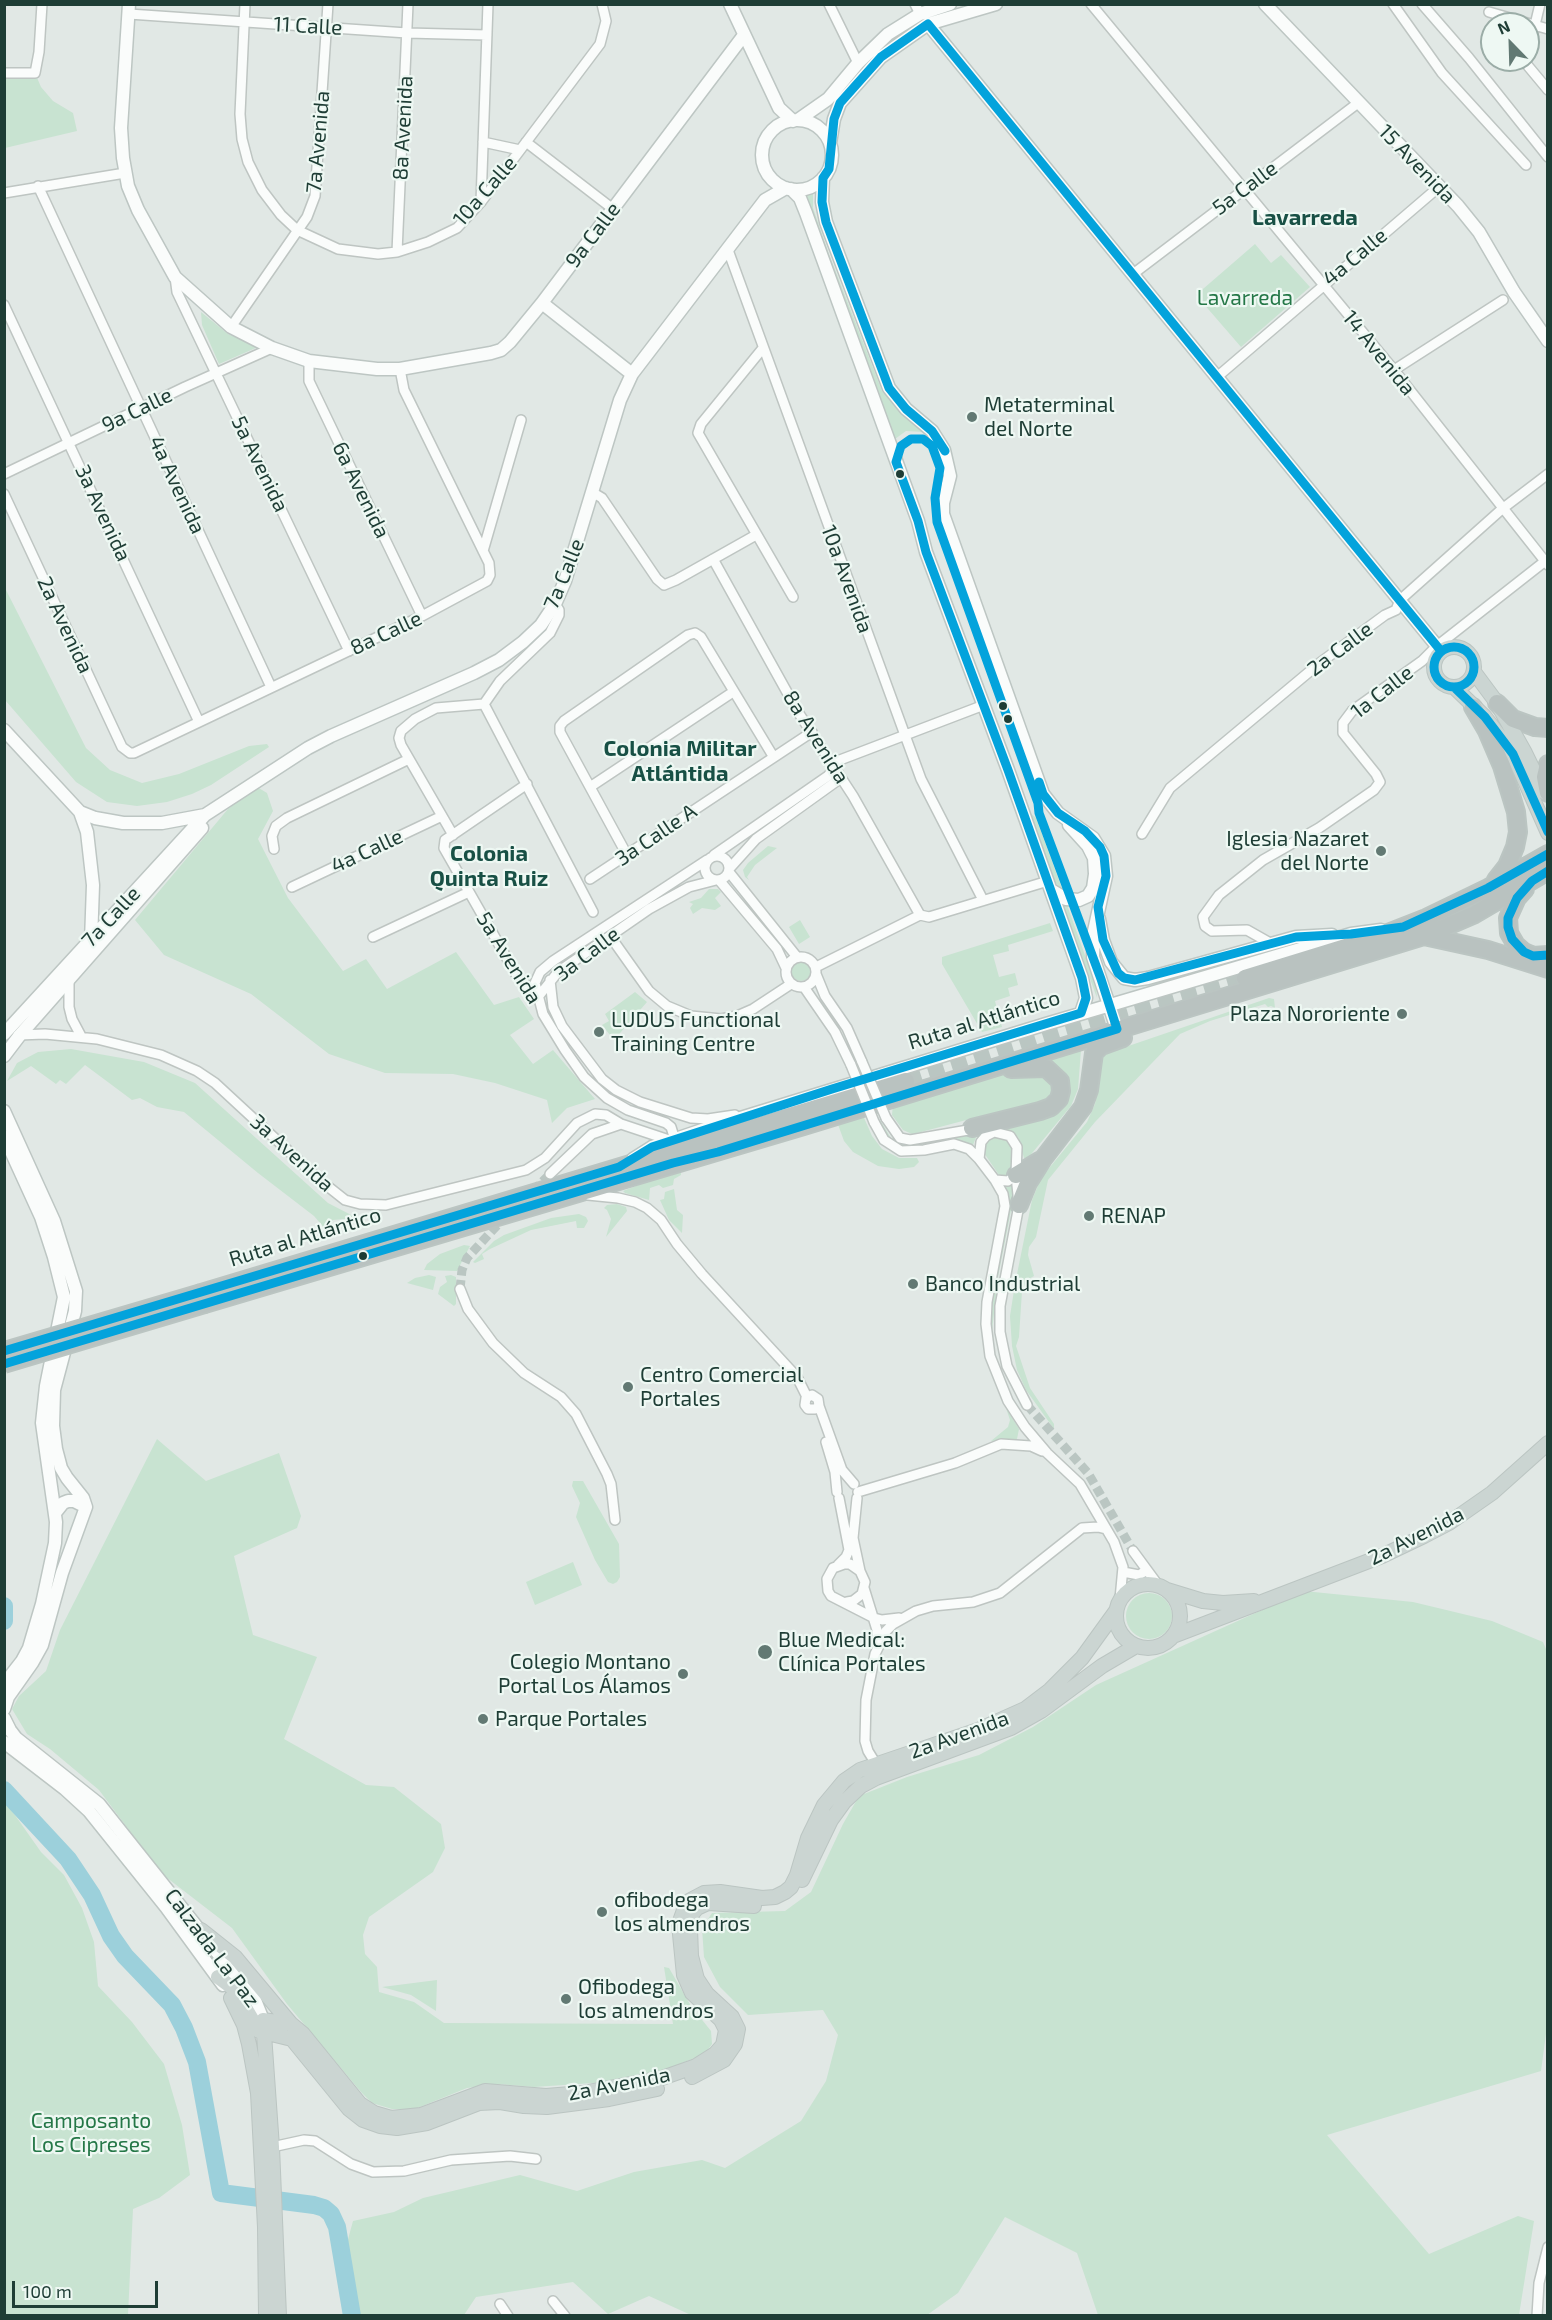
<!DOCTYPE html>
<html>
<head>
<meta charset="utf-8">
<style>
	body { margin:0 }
	#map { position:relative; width:1552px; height:2320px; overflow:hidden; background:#e1e8e5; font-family:"Exo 2",sans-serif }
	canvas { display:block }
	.frame { position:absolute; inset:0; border:6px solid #1e3d35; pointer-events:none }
	.north { position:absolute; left:1480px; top:12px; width:60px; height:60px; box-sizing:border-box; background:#eef8f3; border:2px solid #9bada7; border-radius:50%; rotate:337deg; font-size:16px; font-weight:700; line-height:24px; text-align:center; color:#1e3d35 }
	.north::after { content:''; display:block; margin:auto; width:21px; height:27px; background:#627973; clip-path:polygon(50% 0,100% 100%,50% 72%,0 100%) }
	.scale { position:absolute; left:12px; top:2281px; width:146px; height:27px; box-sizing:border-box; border:3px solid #1e3d35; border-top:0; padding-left:8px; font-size:18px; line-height:21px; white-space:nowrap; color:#1e3d35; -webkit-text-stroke:4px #eef8f3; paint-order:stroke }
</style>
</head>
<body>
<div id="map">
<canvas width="1552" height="2320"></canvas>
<div class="frame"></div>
<div class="north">N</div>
<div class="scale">100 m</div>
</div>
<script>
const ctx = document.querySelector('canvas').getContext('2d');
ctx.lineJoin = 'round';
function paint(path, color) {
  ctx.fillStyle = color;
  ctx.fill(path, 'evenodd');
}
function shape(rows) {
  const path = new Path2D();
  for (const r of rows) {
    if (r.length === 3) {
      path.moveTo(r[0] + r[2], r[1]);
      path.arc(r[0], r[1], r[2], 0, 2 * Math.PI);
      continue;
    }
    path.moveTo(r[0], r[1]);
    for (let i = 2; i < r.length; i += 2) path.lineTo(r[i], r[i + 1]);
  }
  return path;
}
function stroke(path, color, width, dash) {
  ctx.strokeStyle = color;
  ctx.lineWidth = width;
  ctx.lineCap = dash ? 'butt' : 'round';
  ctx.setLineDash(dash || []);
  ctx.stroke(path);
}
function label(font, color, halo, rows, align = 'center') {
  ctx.font = font + ' "Exo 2",sans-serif';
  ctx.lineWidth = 4.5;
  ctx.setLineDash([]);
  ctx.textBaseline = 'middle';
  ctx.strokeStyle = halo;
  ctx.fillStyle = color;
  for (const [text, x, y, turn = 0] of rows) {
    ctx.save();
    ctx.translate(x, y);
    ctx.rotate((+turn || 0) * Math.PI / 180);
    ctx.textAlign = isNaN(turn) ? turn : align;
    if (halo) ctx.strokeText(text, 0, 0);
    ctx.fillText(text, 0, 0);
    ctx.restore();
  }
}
paint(shape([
	[5,73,35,73,41,87,53,101,73,113,77,131,5,148],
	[813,192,813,208,829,254,882,391,905,417,924,432,906,431,895,439,811,208,804,196],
	[1255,244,1271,263,1281,255,1310,287,1241,347,1196,295],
	[201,312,228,334,258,347,219,364,202,325],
	[5,588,86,748,110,770,142,783,179,774,249,746,267,744,269,747,211,785,192,794,167,802,137,806,107,802,76,782,5,700],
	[257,787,267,793,273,811,258,839,288,898,343,971,366,959,387,989,456,952,494,1005,519,997,534,1019,510,1035,533,1064,553,1050,595,1099,567,1108,552,1123,547,1100,495,1083,453,1074,385,1073,329,1054,251,994,164,955,135,920,228,809],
	[1027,810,1036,818,1063,891,1054,881],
	[768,846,777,848,755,865,747,877,749,880,745,877,743,870,748,863],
	[709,889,718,889,721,892,715,898,721,906,715,910,702,908,693,914,690,908,693,904,689,902,701,898],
	[1063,904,1067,905,1096,986,1097,998],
	[800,920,810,937,799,944,789,927],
	[1050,923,1053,931,1008,945,1009,951,993,955,999,977,1015,973,1018,985,1008,988,1010,996,995,1001,1002,1027,982,1032,942,964,942,957],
	[801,971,10],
	[635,992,647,1002,614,1040,602,1025,609,1021,605,1014],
	[1269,998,1274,999,1275,1008,1271,1006,1268,1007,1265,1004,1210,1021,1180,1034,1095,1122,1048,1180,1036,1237,1029,1247,1028,1255,1034,1276,1027,1280,1022,1291,1019,1337,1016,1346,1030,1388,1054,1424,1054,1429,1026,1390,1017,1370,1012,1346,1010,1316,1015,1284,1032,1200,1041,1178,1087,1122,1095,1104,1102,1055],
	[71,1049,144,1062,195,1083,328,1203,357,1218,354,1222,345,1219,333,1220,326,1230,314,1216,258,1173,184,1112,157,1107,140,1098,132,1100,85,1065,66,1084,60,1080,56,1084,31,1066,7,1081,17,1063,38,1052],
	[1081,1050,1078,1089,1071,1106,1028,1158,1024,1158,1018,1137,1005,1129,1060,1103,1045,1061],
	[1009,1073,1050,1077,1055,1092,1048,1100,1009,1112,970,1119,921,1132,912,1134,903,1130,892,1115,893,1104,984,1075],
	[861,1111,872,1136,882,1149,899,1158,917,1158,919,1162,914,1167,899,1169,878,1166,853,1152,844,1141,836,1119],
	[878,1120,880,1120,891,1138,907,1144,970,1133,977,1135,973,1145,957,1140,907,1147,889,1139],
	[1001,1136,1007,1139,1011,1145,1012,1151,1013,1167,1009,1176,1004,1177,999,1175,984,1153,984,1146,988,1140],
	[681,1172,681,1175,674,1179,673,1185,663,1188,659,1185,650,1188,649,1200,625,1193,623,1191,662,1176,666,1177],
	[1012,1182,1014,1184,1014,1195,998,1277,992,1331,996,1364,1016,1405,996,1365,991,1331,993,1298,1010,1202,1005,1185],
	[674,1189,677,1210,683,1215,682,1233,669,1220,660,1200,664,1199,665,1192],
	[617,1204,626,1207,627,1211,606,1237,611,1219,607,1210,604,1208,607,1205],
	[579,1214,586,1217,588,1221,584,1228,577,1228,576,1221,531,1230,490,1249,482,1254,484,1259,475,1263,473,1262,494,1241,504,1235,551,1218],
	[464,1245,470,1246,457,1271,424,1270,427,1264,440,1254],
	[429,1275,436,1277,433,1290,407,1283,415,1278],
	[451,1275,456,1277,456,1304,454,1306,438,1294,440,1287,447,1282,445,1276],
	[1006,1408,1019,1429,1017,1439,991,1441,1008,1427,1010,1420],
	[157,1439,206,1481,279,1453,301,1516,297,1528,234,1556,253,1635,317,1657,284,1739,366,1785,394,1787,441,1824,445,1848,433,1872,369,1917,363,1935,365,1954,377,1967,379,1992,414,2002,444,2023,673,2024,664,1967,669,1968,691,2006,711,2031,712,2044,705,2054,638,2080,534,2087,498,2084,467,2088,415,2109,392,2109,372,2103,361,2092,287,2004,232,1928,162,1874,99,1790,50,1749,27,1734,12,1709,19,1696,46,1671,60,1630],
	[573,1481,583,1481,619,1544,620,1577,617,1582,613,1584,608,1582,595,1560,576,1517,580,1503,572,1486],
	[573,1562,582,1585,535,1605,526,1582],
	[1304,1591,1413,1602,1492,1621,1543,1642,1548,1654,1548,2019,1541,2071,1327,2135,1429,2254,1518,2216,1534,2221,1519,2315,1098,2315,1077,2253,1005,2217,958,2293,927,2315,691,2315,649,2296,608,2314,573,2282,476,2297,464,2315,360,2315,347,2243,353,2221,394,2212,423,2198,520,2175,577,2191,634,2172,702,2160,725,2168,801,2121,826,2081,838,2035,823,2010,748,2015,720,1987,704,1957,702,1928,712,1913,785,1911,811,1892,843,1824,859,1796,907,1777,979,1755,1033,1727,1096,1685],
	[1149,1616,23],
	[5,1801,41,1852,64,1875,82,1908,94,1942,98,1986,132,2022,164,2064,182,2125,190,2175,159,2198,133,2209,128,2315,5,2315],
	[437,1980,436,2011,411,1995,382,1987]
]), '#c8e3d1');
stroke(shape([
	[4,1606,4,1621],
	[4,1790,68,1859,92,1895,111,1936,125,1956,172,2005,184,2028,197,2062,221,2193,314,2205,324,2208,331,2214,337,2227,352,2316]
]), '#9cd0db', 18);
stroke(shape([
	[533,1191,550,1174],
	[460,1289,462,1270,467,1258,503,1219],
	[1027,1405,1088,1473,1133,1551]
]), '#bac6c2', 9, [9, 4.5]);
stroke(shape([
	[906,1081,1063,1031,1245,978]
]), '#bac6c2', 16, [16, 8]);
const street = shape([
	[245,4,240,114,242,139,248,162,262,190,281,215,297,230,338,249,378,254,397,252,428,242,457,228,481,202,600,44,606,21,602,4],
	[829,4,858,63],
	[915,4,920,14],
	[1091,4,1394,370,1548,565],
	[1393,4,1442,73,1526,165],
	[1422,4,1469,58,1548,157],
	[1489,12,1548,29],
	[129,14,407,33,487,35],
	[1528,54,1540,4],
	[1523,60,1548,90],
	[4,73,35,73,39,52,42,4],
	[483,142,520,150],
	[526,142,613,209],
	[38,186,271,687],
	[4,193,125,173],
	[481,202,488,4],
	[728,250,921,779,983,900],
	[397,252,408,4],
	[1133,274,1358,103],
	[175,277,177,292,349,651],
	[4,305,199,722],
	[231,327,307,217,315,196,328,4],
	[763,348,701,424,698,433,793,597],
	[309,361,309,381,422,616],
	[1394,370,1503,300],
	[1217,377,1440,186],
	[4,474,185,387,272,348],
	[592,492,602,498,657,579,664,585,676,580,756,535],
	[4,494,122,747,130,753,134,753,422,616,487,581,490,575,489,563,404,390,400,369],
	[483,551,521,420],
	[713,559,798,712,853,796,920,915],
	[484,704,593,912],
	[484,704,500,681,550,633,559,615,559,610,555,604],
	[527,784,445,840,444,848,517,976,538,997],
	[590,787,733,692],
	[1142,834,1170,788,1321,662,1385,615,1396,610,1400,600,1502,509,1548,474],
	[453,835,401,745,399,738,401,731,415,719,436,708,484,704],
	[274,849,272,836,276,826,287,818,409,759],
	[627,855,560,732,560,726,564,721,688,635,695,633,701,637,773,756],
	[714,855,828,776,831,772,832,763,984,705],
	[717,868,12],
	[729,869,756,839,841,778],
	[729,872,797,957],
	[590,879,812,732],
	[719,880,777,949,786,968],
	[292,887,442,816],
	[610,936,649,991,667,1006,691,1016,721,1019,737,1016,753,1009,791,984],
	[373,937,469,892],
	[1270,943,1247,930,1212,931,1205,926,1203,917,1219,895,1263,860,1319,828,1374,790,1380,782,1376,774,1343,733,1343,723,1352,711,1422,661,1437,646,1544,562],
	[801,972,15],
	[816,967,920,915,929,917,1048,881],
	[816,974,825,996,847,1028,862,1062],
	[69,980,69,1007,72,1019,81,1036],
	[550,980,553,1007,562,1026,602,1079,616,1090,640,1102,691,1118,708,1119,735,1115],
	[804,987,835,1032,851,1065],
	[538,997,558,972,649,909,689,887,716,880],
	[18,1035,45,1034,97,1039,161,1055,197,1071,215,1083,321,1181,345,1200,360,1204,386,1205,526,1170,545,1158,577,1123,595,1114,606,1115,621,1124,672,1141],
	[886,1118,900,1138,910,1140,974,1129],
	[874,1122,884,1140,901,1151,924,1150,954,1144,969,1149,979,1159],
	[994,1132,1010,1136,1017,1147,1016,1175,1008,1181,995,1180,979,1159,981,1142,986,1136,994,1132],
	[675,1140,671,1127,666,1123,628,1110,607,1098,584,1077,565,1050,543,1014,535,983,540,972,553,961,707,860],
	[550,1174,592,1134,621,1124],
	[1016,1175,1019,1205,1000,1306,1000,1332,1007,1366,1027,1405],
	[995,1180,1003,1194,1005,1206,987,1302,986,1324,990,1356,1008,1401,1025,1427,1047,1453,1080,1484,1114,1542,1123,1567,1120,1599],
	[588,1195,618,1198,635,1202,647,1208,661,1220,677,1244,702,1274,797,1377,807,1397],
	[460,1289,468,1309,493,1343,524,1373,561,1397,576,1414,607,1474,611,1484,615,1520],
	[819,1406,815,1409,808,1409,805,1405,806,1398,812,1395,818,1399,819,1406,842,1470,854,1484],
	[826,1442,835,1472,837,1492],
	[858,1492,955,1463,1001,1444,1031,1446,1042,1451],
	[857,1498,853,1538,860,1571],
	[1133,1551,1158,1585],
	[838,1565,846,1557,849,1550,839,1498],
	[1123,1572,1139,1575,1147,1570],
	[864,1588,877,1630,878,1646],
	[847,1602,853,1601,862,1594,865,1582,860,1571,850,1564,844,1564,833,1568,827,1579,828,1591,831,1596,874,1618,882,1620,899,1618],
	[876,1764,868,1751,865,1741,866,1700,875,1654,886,1631,893,1624,916,1611,933,1606,973,1602,1000,1593,1082,1528,1098,1527,1106,1529],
	[272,2147,304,2140,315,2141,351,2164,373,2172,404,2171,451,2160,480,2158,510,2156,536,2159],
	[553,2301,565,2316],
	[500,2304,508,2316],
	[1537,2316,1539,2283,1548,2247]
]);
const secondary = shape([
	[129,4,121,128,123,158,128,186,138,210,175,277,231,327,272,348,309,361,377,369,400,369,491,353,501,350,510,342,542,303,744,35],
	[730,4,779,108,793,121],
	[1265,4,1458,206,1479,232,1514,292,1548,341],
	[928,24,1441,651],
	[798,120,828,99,858,63,888,34,920,14,950,4],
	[797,155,35],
	[830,143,834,119,840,103,881,57,928,24,996,4],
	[823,178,822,202,826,222,889,388,906,409,932,431,944,450,950,476,943,503,943,514,1043,794,1058,813,1093,838,1104,856,1106,876,1094,931,1093,957,1117,1029],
	[791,189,800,198,806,213,918,521,926,552,1008,770,1082,978,1086,998,1081,1013],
	[542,303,632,374],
	[4,730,80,812,87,832,93,885,91,941],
	[80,812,95,818,123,823,162,823,205,815],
	[1051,890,1066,899,1079,900,1088,896,1093,888,1095,874,1094,858,1088,846,1069,825],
	[1099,919,1103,940,1111,962,1124,978,1135,980,1148,978,1296,937,1332,935],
	[4,1034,205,815,308,748,331,736,474,673,499,660,523,642,541,625,555,604,565,581,620,400,632,374,765,200,786,188],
	[4,1056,20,1035,202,828],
	[4,1111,54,1221,76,1291,75,1311,54,1390,53,1426,56,1449,61,1468,67,1478,83,1498,86,1507,62,1573,42,1645,32,1663,8,1697,4,1709],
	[4,1136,41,1217,54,1257,64,1297,46,1386,42,1423,56,1522,55,1543,42,1604,29,1648,22,1661,4,1684],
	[633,1159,652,1147,708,1128,1046,1024,1351,934,1381,930],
	[55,1513,63,1503,68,1501,74,1501,86,1507],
	[4,1718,10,1730,16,1738,99,1804,255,2000,263,2020],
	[4,1742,65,1789,89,1811,166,1907,223,1985]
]);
const primary = shape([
	[1454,667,20],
	[1474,672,1497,703,1525,753,1544,792],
	[1454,687,1485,717,1513,754,1548,833],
	[1148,1616,32],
	[1167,1590,1203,1601,1223,1603,1254,1601],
	[1173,1636,1382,1556,1424,1536,1449,1523,1492,1493,1548,1443],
	[802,1880,831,1820,844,1802,861,1786,876,1778,1011,1728,1041,1711,1102,1666,1136,1646],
	[201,1930,235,1957,291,2024],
	[218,1977,234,1989,259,2031,292,2039,349,2109,363,2120,380,2126,397,2128,427,2123,479,2103,500,2102,524,2106,547,2107,609,2099,657,2089],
	[231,1998,244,2025,249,2044,258,2093,265,2227,266,2316],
	[692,2077,724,2060,735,2044,738,2029,732,2017,707,1994,697,1979,691,1956,690,1928,692,1914,697,1908,708,1903,754,1906],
	[279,2316,272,2147,263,2020,291,2024,303,2034,360,2104,374,2113,391,2118,421,2115,485,2091,546,2096,583,2093,662,2078,696,2066,715,2054,723,2045,726,2030,721,2020,692,1993,684,1975,679,1924,687,1902,704,1893,720,1892,762,1898,775,1897,785,1892,791,1887,797,1875,808,1838,824,1805,844,1781,860,1770,978,1730,1025,1709,1050,1690,1082,1658,1116,1611]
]);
const highway = shape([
	[1497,703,1513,719,1535,727,1548,728],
	[1473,707,1487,731,1502,766,1516,812,1518,832,1515,847,1507,866,1496,880],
	[1548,764,1545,777,1548,793],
	[1525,889,1517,898,1508,918,1509,933,1516,945,1524,952,1533,956,1548,955],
	[1424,936,1488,950,1548,969],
	[1245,978,1375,938,1426,918,1488,888,1548,854],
	[972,1128,1040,1111,1051,1107,1059,1099,1061,1091,1060,1081,1046,1068,1011,1069],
	[1016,1175,1039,1161],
	[1019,1205,1028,1183,1043,1159,1083,1107,1089,1090,1094,1053,1101,1046,1123,1038],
	[201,1293,906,1081],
	[205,1304,804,1126,1424,936,1475,914,1548,871]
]);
stroke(street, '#bec5c2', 12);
stroke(secondary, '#bdc6c3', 15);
stroke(primary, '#bbc5c2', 16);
stroke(highway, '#bbc5c2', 20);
stroke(street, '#fafcfb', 9);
stroke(secondary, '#fafcfb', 12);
stroke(primary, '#cbd5d2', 14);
stroke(highway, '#b9c2c0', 16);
const streetBridge = shape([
	[862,1062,886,1118],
	[851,1065,874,1122]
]);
const highwayBridge = shape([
	[4,1351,201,1293],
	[4,1364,205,1304]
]);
stroke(streetBridge, '#bec5c2', 12, []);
stroke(highwayBridge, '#bbc5c2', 20, []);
stroke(streetBridge, '#fafcfb', 9);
stroke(highwayBridge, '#b9c2c0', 16);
stroke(shape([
	[945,451,932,431,906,409,889,388,826,222,822,202,823,178,829,169,834,119,840,103,881,57,928,24,1441,651],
	[1454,667,20],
	[1454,687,1485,717,1513,754,1548,832],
	[1039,782,1043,794,1058,813,1085,831,1100,847,1104,856,1106,876,1098,907,1103,940,1118,973,1124,978,1135,980,1296,937,1351,934,1403,927,1488,888,1548,854],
	[1548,871,1532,881,1517,898,1508,918,1508,927,1512,939,1524,952,1533,956,1548,955],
	[4,1351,619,1167,652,1147,832,1089,1081,1013,1086,998,1082,978,1008,770,926,552,918,521,896,462,901,446,911,439,923,439,932,446,940,468,935,498,937,522,1038,803,1039,813,1101,979,1117,1029,718,1152,673,1163,4,1364]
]), '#03a3dc', 9);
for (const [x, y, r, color] of [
	[972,417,6,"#627973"],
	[900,474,5,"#1e3d35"],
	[1003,706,5,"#1e3d35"],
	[1008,719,5,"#1e3d35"],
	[1381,851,6,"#627973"],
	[1402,1014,6,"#627973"],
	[599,1032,6,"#627973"],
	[1089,1216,6,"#627973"],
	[363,1256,5,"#1e3d35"],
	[913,1284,6,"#627973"],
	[628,1387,6,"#627973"],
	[765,1652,8,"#627973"],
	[683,1674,6,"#627973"],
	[483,1719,6,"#627973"],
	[602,1912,6,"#627973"],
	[566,1999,6,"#627973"]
]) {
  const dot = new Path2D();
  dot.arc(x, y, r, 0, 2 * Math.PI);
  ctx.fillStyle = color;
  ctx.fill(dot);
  stroke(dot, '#eef8f3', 2);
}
label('21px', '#1e3d35', '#eef8f3', [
	["11 Calle",308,26,3],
	["8a Avenida",403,128,-87],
	["7a Avenida",318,142,-85],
	["15 Avenida",1417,164,46],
	["5a Calle",1245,188,-37],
	["10a Calle",485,191,-49],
	["9a Calle",593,235,-53],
	["4a Calle",1355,257,-40],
	["14 Avenida",1379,353,51],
	["9a Calle",137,410,-26],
	["5a Avenida",260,464,64],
	["4a Avenida",177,485,65],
	["6a Avenida",361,490,64],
	["3a Avenida",103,513,65],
	["7a Calle",564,574,-68],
	["10a Avenida",847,579,70],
	["2a Avenida",65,625,65],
	["8a Calle",386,633,-25],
	["2a Calle",1340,649,-37],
	["1a Calle",1382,692,-38],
	["8a Avenida",816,737,58],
	["3a Calle A",656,835,-34],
	["4a Calle",367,851,-25],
	["7a Calle",111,917,-47],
	["3a Calle",587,954,-37],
	["5a Avenida",509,958,58],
	["Ruta al Atlántico",984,1020,-17],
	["3a Avenida",292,1153,42],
	["Ruta al Atlántico",305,1237,-17],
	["2a Avenida",1416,1536,-27],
	["2a Avenida",959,1735,-20],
	["Calzada La Paz",212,1948,53],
	["2a Avenida",619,2084,-11]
]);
label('21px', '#247747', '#eef8f3', [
	["Lavarreda",1245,298],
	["Camposanto",91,2121],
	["Los Cipreses",91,2145]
]);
label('21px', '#1e3d35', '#eef8f3', [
	["Metaterminal",984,405],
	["del Norte",984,429],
	["Iglesia Nazaret",1369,839,"right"],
	["del Norte",1369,863,"right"],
	["Plaza Nororiente",1390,1014,"right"],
	["LUDUS Functional",611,1020],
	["Training Centre",611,1044],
	["RENAP",1101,1216],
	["Banco Industrial",925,1284],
	["Centro Comercial",640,1375],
	["Portales",640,1399],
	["Blue Medical:",778,1640],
	["Clínica Portales",778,1664],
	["Colegio Montano",671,1662,"right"],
	["Portal Los Álamos",671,1686,"right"],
	["Parque Portales",495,1719],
	["ofibodega",614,1900],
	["los almendros",614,1924],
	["Ofibodega",578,1987],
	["los almendros",578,2011]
], 'left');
label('bold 22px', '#185045', '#eef8f3', [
	["Lavarreda",1305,218],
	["Colonia Militar",680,749],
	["Atlántida",680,774],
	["Colonia",489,854],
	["Quinta Ruiz",489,879]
]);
</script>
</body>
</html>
